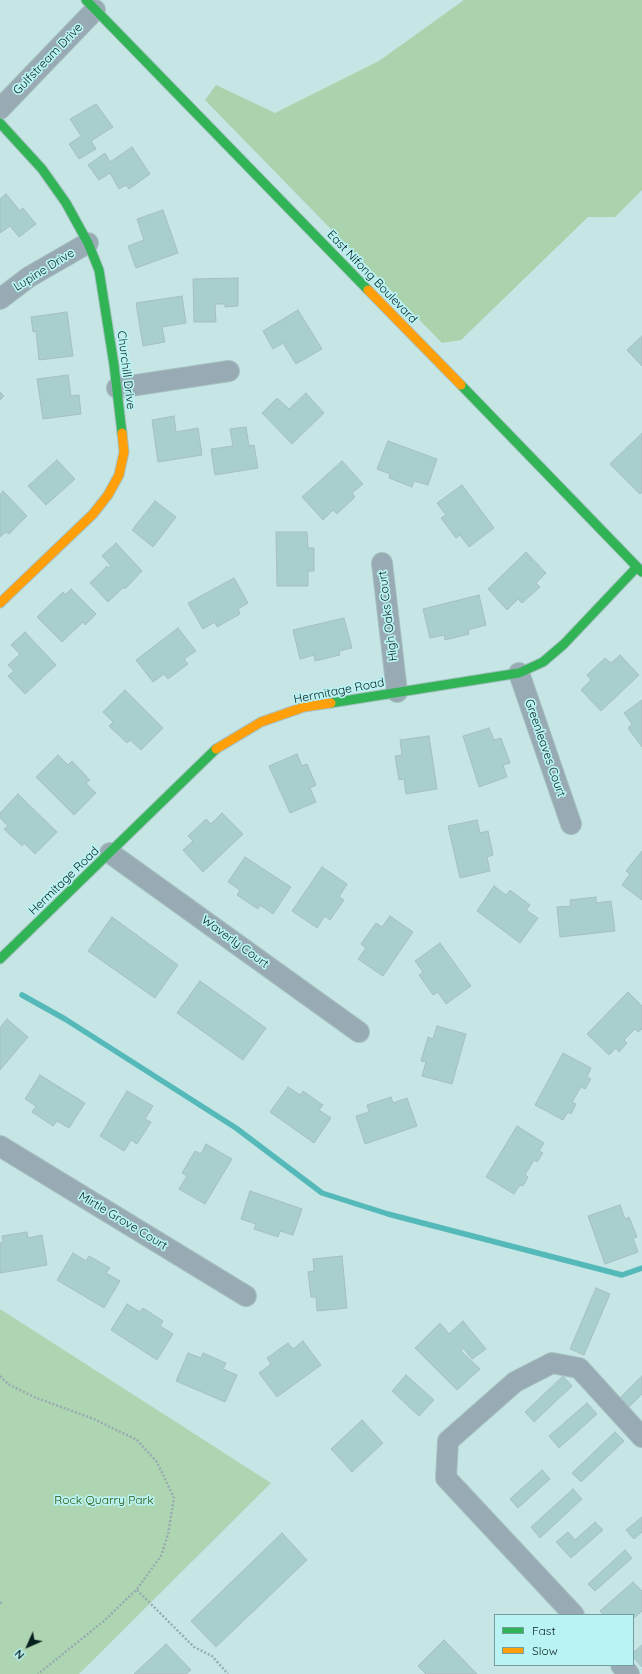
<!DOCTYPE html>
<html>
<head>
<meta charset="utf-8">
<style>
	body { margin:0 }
	#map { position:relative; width:642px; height:1674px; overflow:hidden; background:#c6e6e6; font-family:Quicksand,sans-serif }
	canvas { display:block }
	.legend { position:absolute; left:494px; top:1614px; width:140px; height:52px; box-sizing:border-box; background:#b9f3f3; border:1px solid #739f9f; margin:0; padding:5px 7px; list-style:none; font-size:12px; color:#092020 }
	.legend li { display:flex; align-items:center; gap:8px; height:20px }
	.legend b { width:20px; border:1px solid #739f9f }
	.north { position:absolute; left:8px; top:1626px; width:40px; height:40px; -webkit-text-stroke:3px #b9f3f3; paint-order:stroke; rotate:225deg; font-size:11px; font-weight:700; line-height:16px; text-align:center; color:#092020 }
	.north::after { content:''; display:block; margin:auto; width:14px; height:18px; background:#092020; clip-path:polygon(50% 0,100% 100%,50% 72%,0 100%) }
</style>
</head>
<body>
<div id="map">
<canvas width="642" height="1674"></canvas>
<ul class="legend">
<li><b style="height:5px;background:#30b455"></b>Fast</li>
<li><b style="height:5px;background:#ff9f0a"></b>Slow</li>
</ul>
<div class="north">N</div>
</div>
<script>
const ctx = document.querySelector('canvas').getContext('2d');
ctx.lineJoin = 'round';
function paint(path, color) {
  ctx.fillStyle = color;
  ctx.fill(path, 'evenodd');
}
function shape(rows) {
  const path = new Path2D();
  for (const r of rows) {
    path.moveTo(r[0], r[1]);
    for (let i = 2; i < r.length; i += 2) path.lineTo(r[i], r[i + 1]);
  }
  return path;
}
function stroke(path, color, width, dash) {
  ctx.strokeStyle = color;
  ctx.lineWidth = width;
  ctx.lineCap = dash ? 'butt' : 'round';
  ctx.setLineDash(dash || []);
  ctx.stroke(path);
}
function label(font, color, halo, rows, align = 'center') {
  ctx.font = font + ' Quicksand,sans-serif';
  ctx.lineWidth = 3.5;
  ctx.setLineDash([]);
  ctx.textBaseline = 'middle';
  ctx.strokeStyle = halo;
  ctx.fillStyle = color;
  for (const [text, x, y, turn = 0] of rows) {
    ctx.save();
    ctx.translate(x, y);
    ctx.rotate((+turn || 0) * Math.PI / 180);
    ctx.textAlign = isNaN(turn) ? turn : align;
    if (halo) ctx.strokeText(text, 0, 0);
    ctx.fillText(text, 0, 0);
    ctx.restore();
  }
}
paint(shape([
	[0,1309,271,1483,79,1674,0,1674]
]), '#aed5b1');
paint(shape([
	[464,0,642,0,642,190,615,217,588,217,461,340,442,343,205,100,216,85,275,113,379,61]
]), '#aad2ac');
stroke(shape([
	[22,995,65,1019,236,1128,322,1193,388,1214,622,1275,642,1268]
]), '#55b9b9', 5.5);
const building = shape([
	[96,104,113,127,91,141,96,149,79,159,69,144,81,136,70,119,96,104],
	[132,147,150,174,129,189,126,185,119,189,110,173,99,180,88,165,105,153,110,162,132,147],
	[6,194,20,211,23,208,36,224,19,237,10,226,0,233,0,199,6,194],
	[163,210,178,253,136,268,128,246,144,240,137,219,163,210],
	[238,278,238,306,225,307,225,304,215,304,216,322,194,322,193,279,238,278],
	[182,296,186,323,162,327,165,342,143,346,136,303,182,296],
	[298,310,322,349,296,364,283,343,273,349,263,331,298,310],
	[67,312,73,356,39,360,36,331,33,332,31,317,67,312],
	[642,336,642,366,627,350,642,336],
	[68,375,71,396,79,395,81,414,43,419,37,379,68,375],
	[0,392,4,396,0,400,0,392],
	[306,393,324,413,292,444,262,413,277,398,289,409,306,393],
	[174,416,176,432,198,428,202,455,158,462,152,420,174,416],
	[246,427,249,446,254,445,258,468,215,475,211,449,233,446,230,429,246,427],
	[642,433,642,492,640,494,610,464,642,433],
	[388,441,437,459,428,485,414,481,412,487,389,478,390,474,377,469,388,441],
	[57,460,75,479,46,505,28,486,57,460],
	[342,461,363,484,352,493,355,497,337,514,333,510,323,520,302,497,342,461],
	[462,485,494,528,469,547,460,535,456,538,441,518,446,515,437,503,462,485],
	[3,491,27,516,9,534,6,532,0,537,0,495,3,491],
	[155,501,176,517,153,547,132,530,155,501],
	[276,532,307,532,308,548,314,548,314,571,308,571,308,586,277,586,276,532],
	[116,543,142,571,125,589,124,587,108,602,90,583,107,566,109,568,111,566,102,556,116,543],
	[526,552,546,573,536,583,540,587,522,603,518,599,507,610,488,589,526,552],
	[234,578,248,603,238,609,240,614,217,627,215,622,203,629,188,603,234,578],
	[71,589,96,614,85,625,83,622,62,642,37,617,63,592,65,595,71,589],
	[479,595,486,625,468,630,469,634,445,640,444,635,430,638,423,609,479,595],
	[344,618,352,648,339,651,340,655,315,661,314,655,300,659,293,630,344,618],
	[178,628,196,651,184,659,188,664,168,679,164,674,153,682,136,660,178,628],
	[25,632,56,665,25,694,8,676,14,671,8,665,20,654,11,645,25,632],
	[620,655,639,675,601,711,581,690,591,680,587,675,605,658,611,663,620,655],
	[125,690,163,728,141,750,130,740,127,743,109,726,113,722,103,712,125,690],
	[642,700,642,747,628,728,632,724,624,713,642,700],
	[489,728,494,740,501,738,510,763,503,765,507,777,479,787,463,736,489,728],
	[429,736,437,789,406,794,404,779,399,780,395,756,402,755,400,740,429,736],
	[297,754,302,766,307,764,316,785,310,788,316,802,290,813,269,766,297,754],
	[58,755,68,765,72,761,90,780,86,783,96,793,74,815,36,777,58,755],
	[18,794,57,832,35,854,24,843,22,846,4,829,8,826,0,818,0,813,18,794],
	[222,813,243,834,203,872,183,850,193,841,188,836,206,819,211,824,222,813],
	[477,820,480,833,488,831,493,855,487,857,490,871,460,878,448,826,477,820],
	[642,851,642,900,622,885,630,874,626,871,642,851],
	[245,857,291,887,273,914,260,905,258,909,237,895,240,890,228,882,245,857],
	[322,867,347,884,339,897,344,900,330,920,325,916,317,928,292,911,322,867],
	[494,886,506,895,510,890,530,905,526,910,538,918,520,943,477,911,494,886],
	[596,897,596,903,611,901,615,931,560,937,557,907,571,906,570,900,596,897],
	[390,916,413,932,383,976,358,959,366,948,361,944,376,923,382,927,390,916],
	[112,917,178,965,155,998,88,951,112,917],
	[440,943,471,986,446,1004,438,992,433,995,419,975,423,972,415,961,440,943],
	[200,981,266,1028,243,1060,177,1013,200,981],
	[628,992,642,1006,642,1029,638,1032,635,1029,624,1040,627,1043,619,1052,616,1048,609,1055,587,1034,628,992],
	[7,1019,28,1037,0,1070,0,1028,7,1019],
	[437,1026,466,1034,452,1084,422,1076,426,1062,421,1061,428,1037,433,1039,437,1026],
	[563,1053,591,1068,587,1077,591,1079,585,1089,581,1087,572,1102,576,1104,571,1114,568,1112,563,1120,535,1105,563,1053],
	[40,1075,85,1103,69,1128,57,1121,53,1126,32,1112,36,1106,25,1099,40,1075],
	[288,1087,300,1095,303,1091,323,1105,319,1110,331,1118,314,1143,270,1112,288,1087],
	[127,1091,153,1106,145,1119,151,1122,137,1144,131,1140,124,1151,100,1136,127,1091],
	[391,1097,393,1103,407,1098,417,1126,365,1144,356,1116,369,1112,367,1105,391,1097],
	[517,1126,544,1143,539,1151,543,1153,537,1162,534,1160,525,1175,528,1177,523,1186,520,1185,514,1194,486,1177,517,1126],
	[206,1144,232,1159,205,1204,179,1189,187,1176,182,1173,195,1151,201,1154,206,1144],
	[250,1191,302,1209,293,1235,280,1231,278,1237,254,1229,256,1224,241,1219,250,1191],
	[620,1205,625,1219,629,1217,637,1237,633,1238,638,1252,605,1264,588,1216,620,1205],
	[27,1232,28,1238,42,1235,47,1265,0,1273,0,1243,3,1242,2,1236,27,1232],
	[73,1253,86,1261,89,1256,110,1268,106,1273,120,1281,104,1308,57,1280,73,1253],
	[342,1256,347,1308,317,1311,316,1297,311,1297,308,1272,314,1271,313,1259,342,1256],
	[596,1288,610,1294,584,1355,570,1349,596,1288],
	[127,1304,140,1312,143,1308,163,1321,160,1326,173,1334,157,1360,111,1330,127,1304],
	[463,1321,486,1349,472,1359,463,1348,461,1351,480,1369,457,1390,415,1348,440,1323,449,1334,463,1321],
	[303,1341,321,1365,277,1397,259,1373,271,1364,267,1358,288,1343,293,1349,303,1341],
	[188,1353,201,1358,203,1353,226,1363,223,1369,237,1375,225,1402,176,1381,188,1353],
	[406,1375,434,1400,419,1416,392,1391,406,1375],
	[563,1376,572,1386,534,1422,525,1412,563,1376],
	[642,1376,642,1394,629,1407,620,1398,642,1376],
	[587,1403,597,1414,559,1448,549,1436,587,1403],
	[362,1420,383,1443,352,1472,331,1449,362,1420],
	[615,1432,624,1441,581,1482,572,1473,615,1432],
	[542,1470,550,1479,518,1508,510,1499,542,1470],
	[573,1489,582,1499,540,1538,531,1527,573,1489],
	[642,1517,642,1532,634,1539,626,1530,642,1517],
	[595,1522,603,1530,571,1558,556,1542,568,1532,575,1540,595,1522],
	[282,1533,307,1560,216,1647,191,1621,282,1533],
	[625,1550,632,1558,595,1591,588,1584,625,1550],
	[633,1582,642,1591,642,1611,633,1619,633,1615,604,1615,600,1611,633,1582],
	[444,1640,477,1674,426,1674,418,1666,444,1640],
	[166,1644,191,1670,186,1674,134,1674,166,1644],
	[642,1645,642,1667,633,1657,633,1653,642,1645]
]);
paint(building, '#a9cece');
stroke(building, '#a6bfbe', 1);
const street = shape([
	[0,109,95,10],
	[0,299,29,277,88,243],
	[117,388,229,371],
	[382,563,397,692],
	[519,673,571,824],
	[110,853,359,1032],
	[0,1146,246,1296],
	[574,1615,446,1478,448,1441,515,1382,552,1363,579,1368,642,1437],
	[621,1665,629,1674]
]);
const fast = shape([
	[86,0,368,290],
	[0,123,42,169,66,203,88,243,99,270,114,365,122,433],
	[461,385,642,572],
	[331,703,519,673,543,662,564,644,637,567],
	[0,959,216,749]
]);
const slow = shape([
	[368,290,461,385],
	[0,603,93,514,108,495,119,475,124,452,122,433],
	[216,749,261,722,304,707,331,703]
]);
stroke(street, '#a6c0c0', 22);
stroke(fast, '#a6c0c0', 11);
stroke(slow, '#a6c0c0', 11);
stroke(shape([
	[0,1376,8,1384,34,1397,94,1419,137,1440,157,1462,174,1498,168,1534,161,1556,137,1589,105,1620,38,1674],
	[137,1590,194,1647,212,1656,228,1674],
	[0,1603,3,1602]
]), '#99abb2', 2.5, [2, 2]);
stroke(street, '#98aab4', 20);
stroke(fast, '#30b455', 9);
stroke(slow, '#ff9f0a', 9);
label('12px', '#092020', '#b9f3f3', [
	["Gulfstream Drive",48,59,-46],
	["Lupine Drive",44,270,-32],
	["East Nifong Boulevard",372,277,46],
	["Churchill Drive",126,370,83],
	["High Oaks Court",388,616,-97],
	["Hermitage Road",339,691,-11],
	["Greenleaves Court",545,748,71],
	["Hermitage Road",64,881,-44],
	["Waverly Court",235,942,36],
	["Mirtle Grove Court",123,1221,31]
]);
label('12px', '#295209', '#b9f3f3', [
	["Rock Quarry Park",104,1500]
]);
</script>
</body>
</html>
